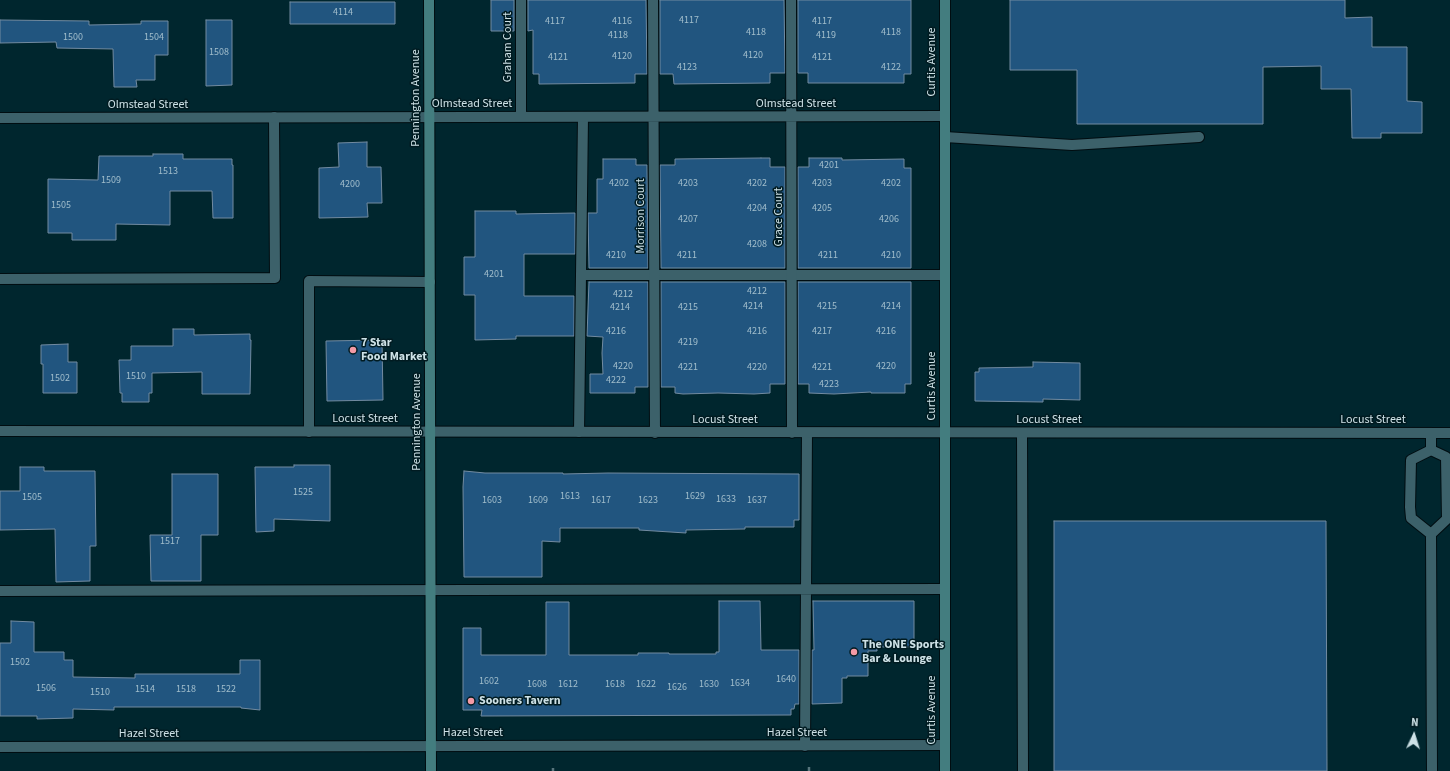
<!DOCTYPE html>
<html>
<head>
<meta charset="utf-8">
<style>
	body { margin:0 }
	#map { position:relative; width:1450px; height:771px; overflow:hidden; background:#00262e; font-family:"Source Sans 3",sans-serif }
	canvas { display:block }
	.north { position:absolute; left:1394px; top:715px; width:40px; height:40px; -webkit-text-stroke:3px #001b21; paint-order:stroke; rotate:4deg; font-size:11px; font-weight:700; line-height:16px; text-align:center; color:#cde1e6 }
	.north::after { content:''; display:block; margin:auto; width:14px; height:18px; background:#cde1e6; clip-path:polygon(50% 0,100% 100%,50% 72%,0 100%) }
</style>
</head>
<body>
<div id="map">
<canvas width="1450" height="771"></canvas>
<div class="north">N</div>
</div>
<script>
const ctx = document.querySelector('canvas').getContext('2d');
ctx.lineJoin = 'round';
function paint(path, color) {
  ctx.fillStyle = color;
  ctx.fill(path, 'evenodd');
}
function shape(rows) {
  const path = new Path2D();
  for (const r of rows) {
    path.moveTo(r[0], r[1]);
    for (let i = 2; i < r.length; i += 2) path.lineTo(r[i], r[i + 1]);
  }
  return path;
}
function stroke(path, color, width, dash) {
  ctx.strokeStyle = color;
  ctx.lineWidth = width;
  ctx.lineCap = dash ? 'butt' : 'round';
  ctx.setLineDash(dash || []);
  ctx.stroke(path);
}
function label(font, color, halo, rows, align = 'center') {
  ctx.font = font + ' "Source Sans 3",sans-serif';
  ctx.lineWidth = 3;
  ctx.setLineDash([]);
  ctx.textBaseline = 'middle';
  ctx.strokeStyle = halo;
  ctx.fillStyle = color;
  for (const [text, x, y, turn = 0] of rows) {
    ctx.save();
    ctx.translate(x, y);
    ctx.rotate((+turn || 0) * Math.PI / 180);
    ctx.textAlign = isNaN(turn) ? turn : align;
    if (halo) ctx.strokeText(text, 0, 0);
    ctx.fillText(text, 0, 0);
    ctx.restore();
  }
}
const building = shape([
	[491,0,514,0,514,31,491,31,491,0],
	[528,0,646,0,647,74,635,74,635,83,539,84,539,74,533,74,533,30,528,31,528,0],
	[660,0,784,0,785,73,770,73,770,83,674,84,673,74,660,74,660,0],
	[798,0,911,0,911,74,904,74,904,83,808,83,808,73,798,73,798,0],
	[1010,0,1345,0,1345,18,1372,17,1372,47,1407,47,1407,101,1422,102,1422,133,1381,133,1381,138,1352,138,1351,89,1321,89,1321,66,1263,67,1263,124,1077,124,1077,70,1010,70,1010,0],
	[290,2,395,2,395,24,290,24,290,2],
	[0,20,89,21,89,25,141,24,141,21,168,21,168,55,155,55,155,80,136,80,137,87,114,87,113,49,57,48,56,42,0,43,0,20],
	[206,20,232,20,232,85,206,86,206,20],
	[367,142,367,167,381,167,382,203,367,203,368,217,319,218,319,168,339,167,338,143,367,142],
	[153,154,183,154,183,159,232,159,232,165,233,165,233,218,213,218,212,191,170,191,170,225,116,224,116,240,72,240,72,233,48,233,48,179,98,180,99,156,153,156,153,154],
	[761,158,770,158,770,167,785,167,785,268,661,268,660,165,675,165,675,159,761,158],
	[809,158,842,158,842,160,904,159,904,168,911,168,911,268,798,268,798,167,809,167,809,158],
	[603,159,636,159,636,165,647,165,648,268,589,268,588,213,597,213,597,179,603,179,603,159],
	[475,211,516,211,516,214,575,213,575,254,524,254,524,296,574,296,574,336,516,336,516,339,475,340,475,295,464,295,464,257,475,257,475,211],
	[589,282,648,282,648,387,635,387,635,393,590,393,590,374,603,374,602,353,603,337,587,336,589,282],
	[661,282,785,282,785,384,770,384,770,393,754,394,718,393,683,394,675,393,675,387,661,387,661,282],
	[798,282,911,282,911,384,905,384,905,393,871,393,871,392,834,394,809,393,809,384,798,384,798,282],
	[173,329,194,329,194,335,250,334,250,340,251,340,250,394,202,394,202,372,152,373,152,393,149,393,149,402,122,402,122,393,120,393,119,360,131,360,131,346,173,346,173,329],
	[382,340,383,400,327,401,326,341,382,340],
	[68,344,68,362,77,362,77,393,43,393,43,364,41,364,41,345,68,344],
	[1033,362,1080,363,1080,400,1043,399,1043,402,975,401,975,372,979,372,979,368,1033,367,1033,362],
	[294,465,330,465,330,521,274,519,274,531,256,532,255,467,294,467,294,465],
	[20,467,44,467,44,471,95,471,96,546,90,546,90,581,56,582,55,529,0,530,0,491,20,491,20,467],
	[464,471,485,473,563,473,563,474,608,473,799,474,799,520,794,520,794,527,745,527,745,529,686,530,686,533,639,530,639,528,560,528,560,542,542,541,542,577,464,577,463,487,464,471],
	[172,474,218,474,218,535,201,535,201,581,151,581,150,535,172,535,172,474],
	[1054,521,1326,521,1327,771,1054,771,1054,521],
	[719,601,760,601,761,650,799,650,799,704,795,704,794,709,791,709,791,715,481,716,482,710,463,710,463,628,481,628,481,655,546,655,546,602,569,602,569,655,638,655,638,653,669,653,669,654,716,654,716,652,719,652,719,601],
	[813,601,914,601,914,647,877,647,877,651,868,651,868,676,847,676,847,678,842,678,842,703,812,704,812,650,814,650,813,601],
	[11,621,34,622,34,652,64,652,64,660,73,660,73,677,135,678,135,674,240,674,240,660,260,660,260,710,241,708,241,707,114,707,114,710,73,709,73,718,37,719,37,716,0,716,0,643,11,643,11,621]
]);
paint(building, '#21557f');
stroke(building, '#728ba1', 1);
const lane = shape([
	[945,137,1072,145,1199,137],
	[581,275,945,275],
	[0,279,275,278,274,117],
	[309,432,309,281,430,282],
	[579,432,583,117],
	[1022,433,1023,771],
	[1431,433,1431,450],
	[1431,450,1446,457,1447,519,1431,534,1432,771],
	[1431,450,1411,460,1410,507,1411,518,1431,534],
	[0,591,945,589],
	[805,746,807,433]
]);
const street = shape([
	[521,0,521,117],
	[653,0,655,433],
	[791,0,792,433],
	[0,118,945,116],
	[0,431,1450,433],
	[0,747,945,745]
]);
const secondary = shape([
	[429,0,431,771],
	[945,0,945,771]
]);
stroke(lane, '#000d11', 12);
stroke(street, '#000d11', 12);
stroke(secondary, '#000d11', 12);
stroke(shape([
	[809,767,809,771],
	[553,768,553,771]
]), '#57757c', 2.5, [4, 2]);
stroke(lane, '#3c616a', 10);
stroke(street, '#3c616a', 10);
stroke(secondary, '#437d7f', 10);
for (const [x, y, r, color] of [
	[353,350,4,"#f49aa6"],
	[854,652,4,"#f49aa6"],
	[471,701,4,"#f49aa6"]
]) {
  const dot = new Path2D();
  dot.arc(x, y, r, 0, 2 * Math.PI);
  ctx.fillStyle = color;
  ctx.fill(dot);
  stroke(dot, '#001b21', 1.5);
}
label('10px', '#a2becc', null, [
	["4114",343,13],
	["4117",689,21],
	["4117",555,22],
	["4116",622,22],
	["4117",822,22],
	["4118",756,33],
	["4118",891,33],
	["4118",618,36],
	["4119",826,36],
	["1500",73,38],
	["1504",154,38],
	["1508",219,53],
	["4120",753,56],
	["4120",622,57],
	["4121",558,58],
	["4121",822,58],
	["4123",687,68],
	["4122",891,68],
	["4201",829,166],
	["1513",168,172],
	["1509",111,181],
	["4202",619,184],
	["4203",688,184],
	["4202",757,184],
	["4203",822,184],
	["4202",891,184],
	["4200",350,185],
	["1505",61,206],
	["4204",757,209],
	["4205",822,209],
	["4207",688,220],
	["4206",889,220],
	["4208",757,245],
	["4210",616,256],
	["4211",687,256],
	["4211",828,256],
	["4210",891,256],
	["4201",494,275],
	["4212",757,292],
	["4212",623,295],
	["4214",753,307],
	["4215",827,307],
	["4214",891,307],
	["4214",620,308],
	["4215",688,308],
	["4216",616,332],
	["4216",757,332],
	["4217",822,332],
	["4216",886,332],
	["4219",688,343],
	["4220",623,367],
	["4220",886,367],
	["4221",688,368],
	["4220",757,368],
	["4221",822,368],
	["1510",136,377],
	["1502",60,379],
	["4222",616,381],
	["4223",829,385],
	["1525",303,493],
	["1613",570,497],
	["1629",695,497],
	["1505",32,498],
	["1633",726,500],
	["1603",492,501],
	["1609",538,501],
	["1617",601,501],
	["1623",648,501],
	["1637",757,501],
	["1517",170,542],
	["1502",20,663],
	["1640",786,680],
	["1602",489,682],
	["1634",740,684],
	["1608",537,685],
	["1612",568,685],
	["1618",615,685],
	["1622",646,685],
	["1630",709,685],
	["1626",677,688],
	["1506",46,689],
	["1514",145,690],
	["1518",186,690],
	["1522",226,690],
	["1510",100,693]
]);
label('12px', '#cde1e6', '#001b21', [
	["Graham Court",508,47,-90],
	["Curtis Avenue",932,62,-90],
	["Pennington Avenue",416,98,-90],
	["Olmstead Street",472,104],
	["Olmstead Street",796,104],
	["Olmstead Street",148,105],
	["Morrison Court",641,216,-90],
	["Grace Court",779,217,-90],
	["Curtis Avenue",932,386,-90],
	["Locust Street",365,419],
	["Locust Street",725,420],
	["Locust Street",1049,420],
	["Locust Street",1373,420],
	["Pennington Avenue",417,422,-90],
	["Curtis Avenue",932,710,-90],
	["Hazel Street",473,733],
	["Hazel Street",797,733],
	["Hazel Street",149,734]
]);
label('bold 12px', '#cde1e6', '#001b21', [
	["7 Star",361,343],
	["Food Market",361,357],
	["The ONE Sports",862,645],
	["Bar & Lounge",862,659],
	["Sooners Tavern",479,701]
], 'left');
</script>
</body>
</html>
